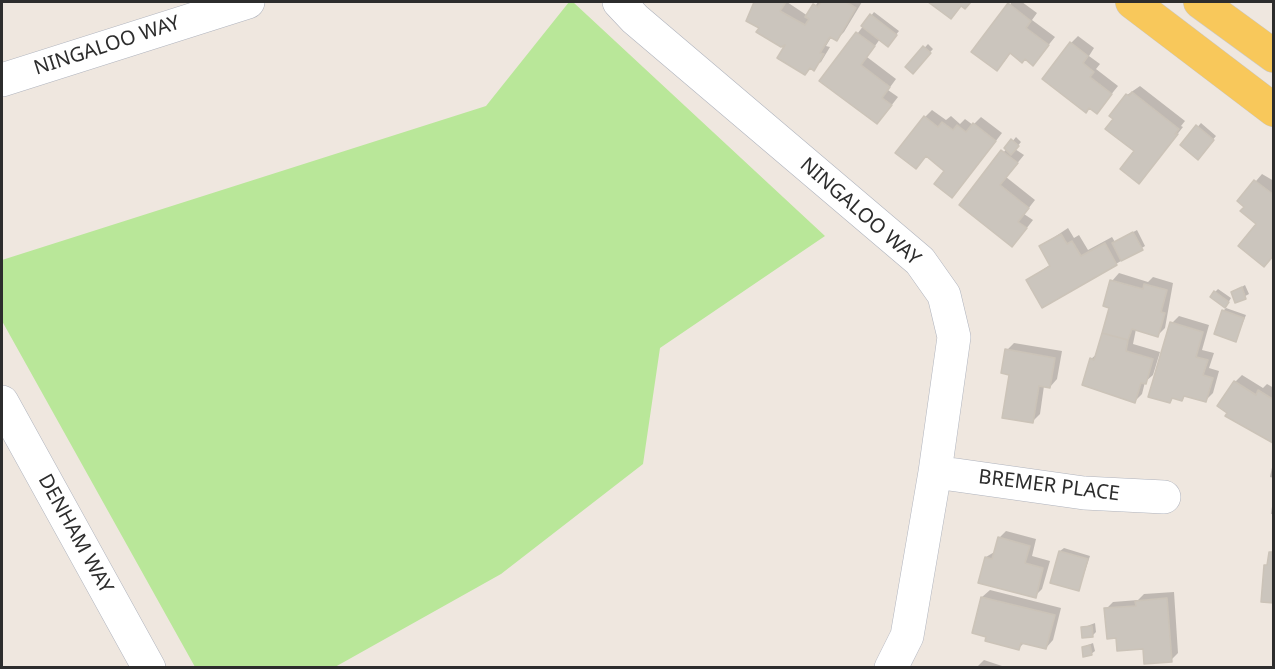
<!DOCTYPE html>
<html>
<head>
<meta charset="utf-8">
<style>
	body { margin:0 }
	#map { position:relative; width:1275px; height:669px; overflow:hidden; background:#efe7df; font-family:"Noto Sans",sans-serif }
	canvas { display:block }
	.frame { position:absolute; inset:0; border:3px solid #2d2d2d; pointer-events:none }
</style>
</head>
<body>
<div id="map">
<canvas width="1275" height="669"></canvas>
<div class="frame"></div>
</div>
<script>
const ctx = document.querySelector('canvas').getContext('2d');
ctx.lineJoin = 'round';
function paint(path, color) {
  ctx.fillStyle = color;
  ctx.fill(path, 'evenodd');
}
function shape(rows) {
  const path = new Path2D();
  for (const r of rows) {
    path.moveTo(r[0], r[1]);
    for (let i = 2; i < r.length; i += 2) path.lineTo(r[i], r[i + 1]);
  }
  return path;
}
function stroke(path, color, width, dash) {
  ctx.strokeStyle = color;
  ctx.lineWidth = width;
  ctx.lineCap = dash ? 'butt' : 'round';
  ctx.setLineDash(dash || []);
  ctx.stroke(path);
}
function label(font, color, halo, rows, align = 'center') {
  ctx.font = font + ' "Noto Sans",sans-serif';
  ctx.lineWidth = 4.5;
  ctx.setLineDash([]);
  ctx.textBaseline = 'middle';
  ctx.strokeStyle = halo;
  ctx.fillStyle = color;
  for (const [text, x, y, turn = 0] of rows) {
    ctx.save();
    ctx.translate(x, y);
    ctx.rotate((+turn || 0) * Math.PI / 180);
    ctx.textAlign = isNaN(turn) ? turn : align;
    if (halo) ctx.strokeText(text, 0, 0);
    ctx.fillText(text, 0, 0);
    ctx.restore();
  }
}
paint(shape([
	[569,2,573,2,825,236,660,348,643,464,501,574,335,667,195,667,2,321,2,260,486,106]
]), '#b9e799');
paint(shape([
	[756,2,787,2,808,16,818,2,862,2,844,32,837,39,832,36,826,46,830,47,821,62,805,73,789,41,748,20],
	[931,2,971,2,965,7,962,5,951,17],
	[1011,2,1022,2,1037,13,1032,20,1055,37,1033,64,1011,52,1004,62],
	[874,12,899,31,891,41,880,39,867,57,896,79,888,90,898,97,884,115,821,81],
	[1078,36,1094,48,1089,56,1100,64,1096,69,1118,86,1097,112,1090,107,1086,111,1071,43],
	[928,44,933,49,912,72,907,67],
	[1140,86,1185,121,1181,126,1183,127,1139,182,1136,150,1115,118,1127,95],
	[932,110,946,120,951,116,960,124,965,119,973,125,981,117,1002,133,959,189,946,170,927,155,916,167,925,117],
	[1201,123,1216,136,1201,154,1182,145],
	[1016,137,1021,142,1015,149,1024,155,1006,177,1035,200,1024,214,1033,220,1019,238,961,205],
	[1262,174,1274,181,1274,255,1258,223,1239,201],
	[1068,228,1074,238,1079,235,1088,250,1112,237,1115,242,1137,230,1145,246,1116,264,1028,280,1051,264,1041,246],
	[1119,273,1148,282,1153,277,1173,283,1165,328,1158,335,1136,329,1133,344,1160,352,1153,375,1145,382,1142,394,1135,401,1091,359,1098,353,1111,307,1112,281],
	[1245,285,1249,294,1236,301,1233,292],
	[1218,289,1231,298,1228,303,1215,292],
	[1226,308,1246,315,1236,340,1223,311],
	[1179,316,1209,325,1202,350,1214,353,1209,368,1219,371,1213,393,1205,401,1186,395,1182,399,1174,397,1170,402,1172,323],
	[1014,343,1062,351,1057,379,1050,387,1044,386,1040,414,1032,422,1011,373,1007,350],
	[1242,375,1263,388,1267,384,1274,388,1272,441,1235,382],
	[1274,458,1274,478,1270,477],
	[1274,492,1274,514,1271,514],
	[1006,531,1036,539,1032,556,1050,561,1042,589,1035,596,986,557,996,551,999,538],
	[1064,548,1090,556,1079,589,1060,551],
	[990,590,1061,608,1053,640,1046,648,1024,643,1019,648,982,597],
	[1174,592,1178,653,1171,660,1117,637,1106,609,1113,602,1138,600,1144,594],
	[1095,623,1096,632,1093,635,1082,628],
	[1093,643,1095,651,1091,654,1083,647],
	[984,660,1008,668,976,668]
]), '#0003');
const building = shape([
	[754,2,786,2,780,11,805,25,809,19,805,17,813,4,818,7,821,2,846,2,856,8,837,41,830,37,820,53,824,54,814,71,810,68,805,75,777,58,785,45,781,47,756,32,759,28,746,21,754,2],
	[928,2,971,2,965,9,961,6,951,19,928,2],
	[1008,3,1031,21,1026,28,1049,45,1033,66,1025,59,1022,63,1010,53,997,71,971,52,1008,3],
	[870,14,897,35,888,47,861,26,870,14],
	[856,32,875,46,861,65,890,87,882,98,892,105,877,124,819,81,856,32],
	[1070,42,1088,56,1083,63,1094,72,1090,77,1112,94,1097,114,1089,108,1086,113,1042,79,1070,42],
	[923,46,931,53,913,74,905,67,923,46],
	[1132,92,1179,129,1175,134,1178,134,1139,184,1120,169,1134,151,1105,129,1113,119,1109,116,1126,94,1129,96,1132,92],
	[924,116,938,127,942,122,953,130,957,125,966,132,973,123,996,141,952,198,934,184,944,171,926,156,916,169,895,153,924,116],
	[1196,125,1214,140,1198,160,1180,145,1196,125],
	[1011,139,1019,146,1011,155,1004,148,1011,139],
	[1001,150,1018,163,1000,185,1029,208,1018,222,1027,228,1012,247,959,205,1001,150],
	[1254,180,1274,195,1274,255,1264,267,1238,246,1256,224,1240,211,1244,207,1237,201,1254,180],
	[1133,232,1143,250,1121,261,1112,243,1133,232],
	[1061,234,1067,244,1072,241,1081,256,1105,243,1117,265,1042,308,1026,280,1050,266,1039,246,1061,234],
	[1110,280,1143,289,1144,284,1167,290,1161,312,1165,313,1158,337,1132,329,1128,340,1102,333,1109,308,1103,306,1110,280],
	[1242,287,1246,299,1235,303,1231,292,1242,287],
	[1214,291,1229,302,1225,308,1210,297,1214,291],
	[1222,310,1244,318,1236,342,1214,334,1222,310],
	[1170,322,1203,332,1196,357,1208,360,1203,375,1213,378,1206,402,1184,396,1182,401,1172,398,1170,403,1148,397,1170,322],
	[1102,333,1128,340,1126,351,1153,359,1146,384,1141,383,1135,403,1082,385,1090,358,1094,360,1102,333],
	[1005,349,1055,358,1050,388,1039,386,1033,423,1002,418,1009,375,1001,373,1005,349],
	[1234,381,1256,395,1258,390,1274,400,1273,443,1225,416,1227,413,1217,406,1234,381],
	[998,537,1030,546,1025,563,1043,568,1036,598,978,583,985,557,992,559,998,537],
	[1059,551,1088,559,1079,591,1050,583,1059,551],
	[1269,552,1274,552,1274,603,1261,602,1264,565,1267,565,1269,552],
	[981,597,1055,615,1046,649,1021,643,1019,650,985,641,986,637,972,633,981,597],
	[1167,598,1172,662,1144,664,1143,649,1117,651,1116,638,1107,639,1104,608,1136,606,1135,601,1167,598],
	[1092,626,1093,637,1082,638,1081,627,1092,626],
	[1090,645,1092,655,1083,657,1082,647,1090,645]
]);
paint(building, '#cbc5bd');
stroke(building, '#cbc3b8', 1.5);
const minor = shape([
	[619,2,635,19,920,261,944,295,954,337,935,472,907,636,891,668],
	[2,80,248,2],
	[2,402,149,668],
	[935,472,1084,493,1164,497]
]);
const major = shape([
	[1132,2,1274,110],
	[1200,2,1274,56]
]);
stroke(minor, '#afb3bd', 34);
stroke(major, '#c8c8c8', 34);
stroke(minor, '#fff', 33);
stroke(major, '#f8c85b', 33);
label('20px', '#2d2d2d', '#fff', [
	["NINGALOO WAY",107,46,-18],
	["NINGALOO WAY",860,212,41],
	["BREMER PLACE",1049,486,7],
	["DENHAM WAY",75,534,61]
]);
</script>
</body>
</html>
